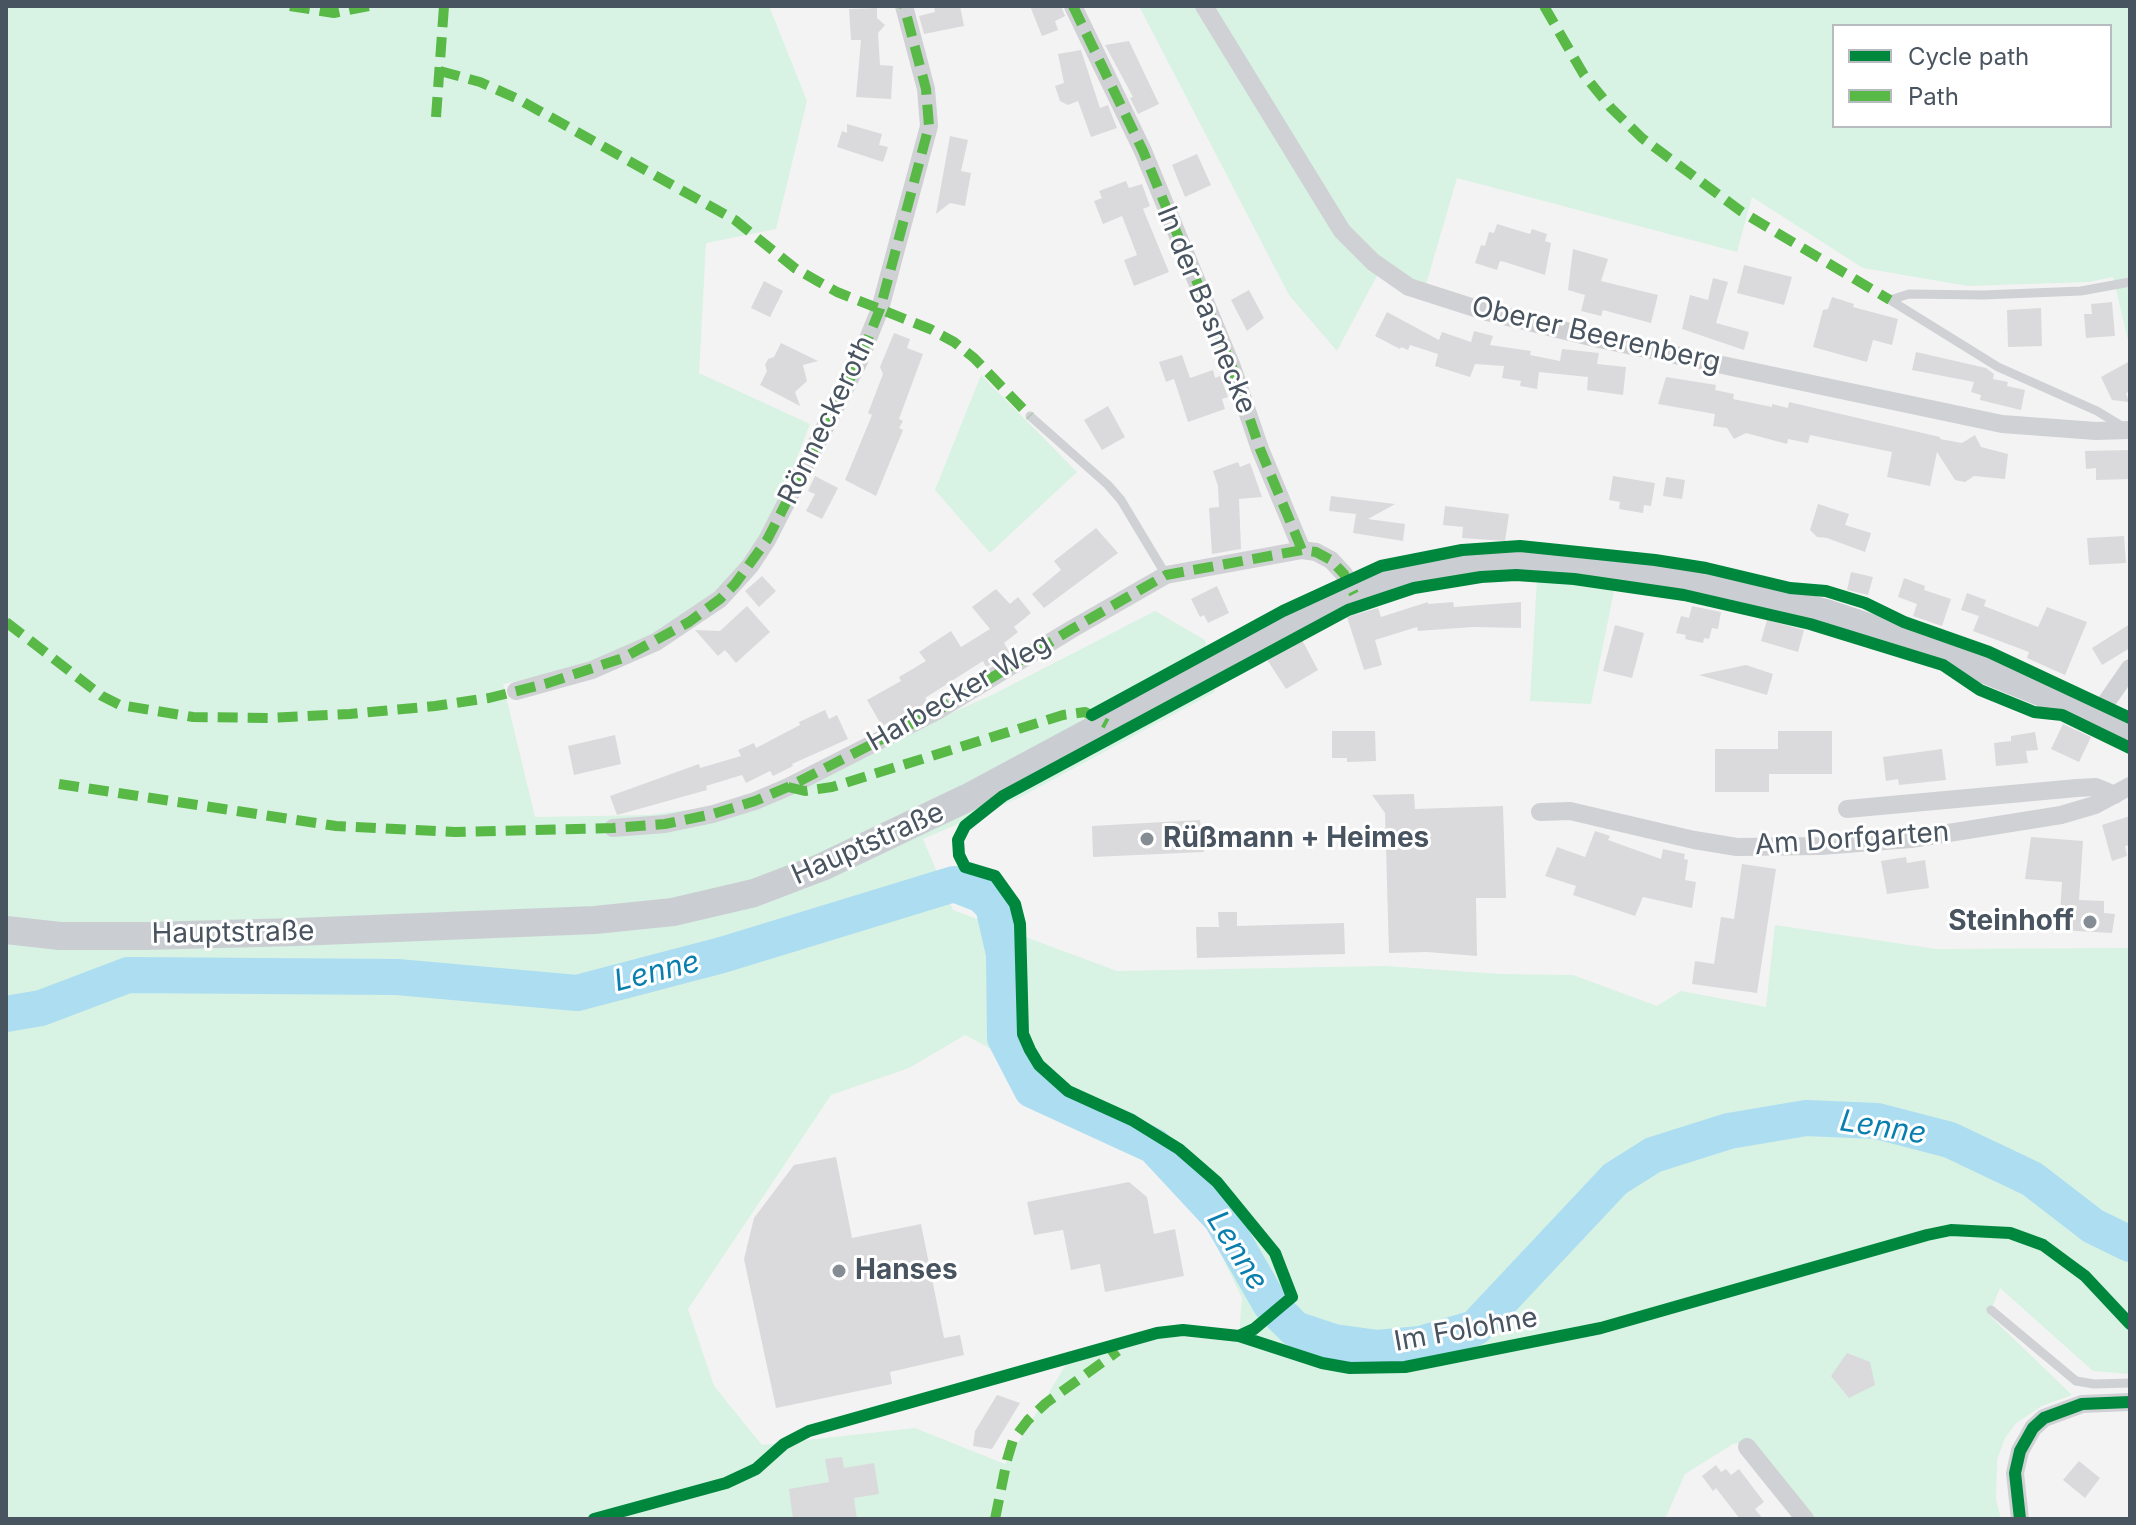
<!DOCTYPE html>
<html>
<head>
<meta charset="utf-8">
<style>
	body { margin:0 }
	#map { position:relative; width:2136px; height:1525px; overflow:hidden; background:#f4f3f3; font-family:Inter,sans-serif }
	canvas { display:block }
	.frame { position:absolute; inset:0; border:8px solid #495461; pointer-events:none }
	.legend { position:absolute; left:1832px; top:24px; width:280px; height:104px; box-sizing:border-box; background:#fff; border:2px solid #b6bbc0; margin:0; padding:10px 14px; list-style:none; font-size:24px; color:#495461 }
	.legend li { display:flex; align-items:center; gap:16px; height:40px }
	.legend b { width:40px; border:2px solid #b6bbc0 }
</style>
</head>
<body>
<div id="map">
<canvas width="2136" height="1525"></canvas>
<div class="frame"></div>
<ul class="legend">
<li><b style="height:10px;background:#00873e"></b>Cycle path</li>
<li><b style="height:10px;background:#58b947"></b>Path</li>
</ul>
</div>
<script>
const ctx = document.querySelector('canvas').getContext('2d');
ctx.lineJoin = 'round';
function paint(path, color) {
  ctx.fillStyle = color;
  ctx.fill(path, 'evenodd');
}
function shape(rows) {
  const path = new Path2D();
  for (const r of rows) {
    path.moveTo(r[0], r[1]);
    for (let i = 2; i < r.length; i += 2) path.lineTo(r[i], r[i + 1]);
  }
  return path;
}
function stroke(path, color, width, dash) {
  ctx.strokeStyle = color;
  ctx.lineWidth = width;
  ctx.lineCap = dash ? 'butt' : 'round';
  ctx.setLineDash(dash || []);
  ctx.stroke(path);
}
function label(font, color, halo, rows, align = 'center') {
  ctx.font = font + ' Inter,sans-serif';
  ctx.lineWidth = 6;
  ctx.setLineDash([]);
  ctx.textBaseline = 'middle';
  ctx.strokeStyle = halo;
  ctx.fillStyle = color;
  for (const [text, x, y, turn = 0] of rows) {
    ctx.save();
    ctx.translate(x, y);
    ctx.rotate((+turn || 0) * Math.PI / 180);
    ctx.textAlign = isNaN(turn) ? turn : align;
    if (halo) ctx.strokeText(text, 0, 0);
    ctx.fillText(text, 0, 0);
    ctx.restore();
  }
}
paint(shape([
	[6,6,769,6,807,101,776,229,706,243,699,373,810,424,779,504,744,564,720,595,659,636,588,666,503,684,535,817,649,815,755,801,994,694,1155,611,1205,640,1215,692,1019,798,923,839,953,910,1117,971,1385,966,1500,974,1573,975,1657,1006,1681,991,1766,1007,1775,925,1936,949,2130,948,2130,1374,2093,1371,2000,1288,1989,1315,2072,1395,2042,1406,2016,1423,2005,1438,1997,1460,1996,1499,2001,1519,1814,1519,1753,1441,1733,1444,1685,1474,1665,1519,6,1519],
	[965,1035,1167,1143,1242,1298,1239,1336,1292,1346,1164,1335,1070,1358,1005,1464,915,1428,762,1445,714,1386,688,1309,831,1095,909,1068],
	[1139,6,2130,6,2130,349,2113,277,2089,282,1968,286,1863,268,1752,197,1737,252,1457,178,1425,288,1379,272,1337,351,1289,295],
	[1834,26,2110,26,2110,126,1834,126],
	[981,375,1077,472,990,553,935,490],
	[1537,579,1615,586,1591,704,1530,701]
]), '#d8f2e4');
stroke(shape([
	[6,1014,41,1008,128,975,397,977,577,993,722,955,954,884,982,895,993,906,1004,954,1005,1038,1032,1090,1154,1146,1221,1218,1271,1305,1295,1329,1334,1342,1378,1348,1420,1344,1475,1328,1615,1179,1653,1155,1729,1131,1806,1118,1877,1121,1950,1140,2032,1179,2093,1226,2130,1244]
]), '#acddf1', 36);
paint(shape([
	[934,6,960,6,964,26,924,34,919,16,935,12],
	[1030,6,1061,6,1065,16,1055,21,1058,30,1042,36],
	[877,8,877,18,885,25,878,33,880,65,893,66,891,99,856,97,861,40,851,40,849,9],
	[1129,41,1159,104,1138,114,1130,98,1133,97,1105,45],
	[1081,50,1100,108,1108,105,1117,128,1091,137,1078,101,1068,105,1060,101,1055,86,1064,83,1058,54],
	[847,124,882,134,879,145,888,147,883,162,837,147,842,131,847,133],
	[950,136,968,140,961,171,971,173,965,206,950,203,936,214],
	[1197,154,1211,185,1185,197,1172,165],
	[1126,181,1129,188,1142,184,1150,206,1143,209,1169,272,1134,286,1124,260,1137,255,1122,216,1103,224,1094,201,1102,198,1099,191],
	[1497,224,1530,234,1532,229,1547,234,1545,241,1551,243,1545,275,1505,262,1500,261,1497,270,1475,263,1481,245,1485,246,1489,232,1494,233],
	[1573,249,1608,259,1601,281,1658,295,1651,323,1603,310,1601,316,1581,311,1585,295,1568,290],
	[1744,265,1792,277,1784,305,1737,293],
	[1713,278,1728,282,1716,323,1749,332,1744,350,1682,329,1690,295,1708,300],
	[764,281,783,291,770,317,751,308],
	[1249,290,1264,318,1247,331,1231,300],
	[1832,297,1854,304,1853,307,1898,319,1892,345,1873,340,1867,362,1813,347,1823,310,1828,309],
	[2112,302,2115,336,2086,338,2084,314,2092,314,2091,304],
	[2041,308,2042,346,2008,347,2007,310],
	[1387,312,1439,340,1442,332,1471,342,1474,331,1493,336,1490,345,1531,351,1530,355,1560,361,1562,349,1599,353,1597,364,1626,367,1623,395,1587,390,1588,377,1539,372,1537,389,1520,386,1521,381,1502,378,1504,366,1475,364,1470,377,1435,366,1438,354,1410,345,1408,350,1401,347,1400,349,1375,336],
	[894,333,910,339,907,348,923,354,899,419,903,421,899,428,903,430,876,496,845,480,872,415,868,413,883,374,880,367],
	[781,343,818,361,803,365,807,381,795,392,800,406,760,385,767,371,765,365,768,359,774,357],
	[1916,352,1986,368,1994,374,1993,379,2008,382,2007,386,2025,390,2021,410,1980,400,1981,395,1971,392,1974,382,1912,370],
	[1182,355,1190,378,1213,370,1215,378,1220,376,1228,397,1222,399,1225,409,1188,422,1174,379,1166,382,1159,362],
	[2130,361,2130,391,2126,393,2129,402,2112,400,2101,377],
	[1666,377,1716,385,1715,390,1734,394,1733,399,1772,407,1772,404,1788,408,1789,402,1940,437,1940,439,1962,443,1975,435,1981,447,2008,454,2005,479,1974,476,1965,482,1955,480,1937,452,1930,486,1887,477,1892,452,1810,435,1808,443,1788,439,1787,444,1746,433,1734,439,1727,428,1713,426,1715,414,1658,404],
	[1108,406,1125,437,1102,450,1084,420],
	[2130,450,2130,479,2096,480,2096,468,2086,469,2085,451],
	[1238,462,1240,467,1250,463,1262,497,1239,499,1241,549,1212,554,1209,508,1219,507,1218,486,1213,471],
	[815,476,838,488,822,519,806,511,815,494,808,491],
	[1613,476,1655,483,1651,506,1644,505,1643,513,1619,509,1620,502,1609,500],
	[1666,477,1685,480,1682,499,1663,496],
	[1331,496,1395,504,1368,519,1405,524,1403,541,1353,533,1356,514,1329,511],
	[1818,504,1849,514,1845,525,1871,533,1865,552,1827,538,1817,537,1810,530],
	[1445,506,1509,514,1505,541,1462,538,1463,527,1443,525],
	[1096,528,1118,553,1044,608,1032,594,1061,570,1054,561],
	[2124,536,2126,563,2089,565,2087,538],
	[1851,572,1873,577,1868,595,1847,590],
	[762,576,776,591,759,607,745,591],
	[1904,578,1925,586,1924,590,1951,599,1942,626,1913,616,1917,604,1898,597],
	[1217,586,1229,613,1208,623,1204,615,1200,617,1191,599],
	[996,589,1010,604,1018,597,1031,613,1014,627,1018,632,1004,643,1010,653,986,667,983,661,925,698,928,702,882,726,867,700,901,681,899,677,926,661,919,652,951,631,961,647,990,629,972,607],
	[1967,593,1986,600,1984,606,2038,627,2047,607,2087,622,2065,675,2027,658,2029,652,1973,631,1979,616,1961,610],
	[1428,602,1428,604,1453,602,1454,607,1521,602,1521,628,1473,627,1418,631,1417,627,1375,640,1382,665,1364,670,1347,617,1378,608,1381,617],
	[747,606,770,632,736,663,725,650,718,656,695,630,720,631],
	[1692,606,1721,612,1718,629,1712,628,1709,639,1704,638,1703,643,1685,639,1686,635,1676,633,1681,616,1689,618],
	[1767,620,1804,630,1798,652,1761,641],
	[2130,624,2130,648,2102,665,2092,648],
	[1615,625,1644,633,1632,678,1603,671],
	[1301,638,1318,670,1286,689,1266,658],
	[1746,665,1773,674,1767,695,1699,675],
	[825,710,829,719,837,715,848,739,792,764,793,766,773,776,770,771,746,783,742,775,706,786,707,790,617,815,610,796,699,764,700,768,741,756,738,750,754,743,756,748,800,725,799,722],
	[2063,724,2091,737,2079,762,2051,749],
	[1332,731,1375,731,1376,761,1347,762,1347,758,1332,758],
	[1778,731,1832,731,1832,774,1769,774,1769,792,1715,792,1715,749,1778,749],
	[2035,732,2038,750,2026,751,2028,763,1996,766,1994,743,2011,741,2011,736],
	[615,735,621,764,574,775,568,746],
	[1942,749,1946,780,1899,785,1898,779,1886,781,1883,757],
	[1414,794,1415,809,1503,806,1506,898,1476,898,1477,956,1427,952,1389,953,1385,813,1372,795],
	[2130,816,2130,845,2125,846,2127,856,2112,861,2102,825],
	[1200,820,1204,852,1093,857,1092,826],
	[1595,831,1610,836,1608,840,1661,859,1663,849,1685,854,1684,859,1688,860,1685,880,1696,882,1692,908,1643,897,1635,916,1573,895,1576,886,1545,876,1557,847,1585,857],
	[2031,837,2083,841,2079,900,2104,901,2104,913,2115,914,2112,933,2059,930,2062,882,2025,879],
	[1906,857,1907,863,1925,860,1929,888,1887,894,1881,861],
	[1742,864,1776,869,1757,993,1692,984,1695,961,1714,964,1721,917,1734,919],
	[1218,912,1237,912,1237,926,1344,923,1345,954,1197,958,1196,927,1219,927],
	[836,1157,852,1238,921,1224,944,1338,960,1335,964,1355,890,1372,892,1384,776,1408,744,1259,754,1218,794,1165],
	[1129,1182,1147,1197,1154,1234,1175,1229,1184,1276,1105,1292,1100,1264,1071,1270,1063,1230,1034,1235,1027,1202],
	[1847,1353,1870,1362,1875,1385,1849,1398,1831,1376],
	[997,1395,1020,1403,992,1449,973,1446,975,1431],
	[842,1457,844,1468,874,1463,879,1494,854,1498,857,1519,793,1519,789,1489,829,1482,825,1459],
	[2079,1461,2100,1478,2085,1498,2063,1480],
	[1716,1465,1721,1472,1726,1469,1731,1475,1739,1469,1764,1502,1755,1509,1763,1519,1740,1519,1716,1488,1713,1491,1702,1476]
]), '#dadadc');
stroke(shape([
	[1890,300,1998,367,2097,411,2125,428],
	[1890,300,1909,294,1983,295,2081,291,2130,282],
	[1030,416,1108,485,1121,500,1166,575],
	[1991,1310,2076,1381,2094,1384,2130,1383],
	[784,1444,809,1431,1157,1333,1183,1330,1239,1336,1322,1363,1350,1368,1405,1367,1601,1328,1927,1235,1951,1230,2010,1233,2043,1245,2085,1276,2130,1324]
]), '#cfd1d4', 9);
stroke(shape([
	[1073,6,1143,151,1232,367,1260,449,1302,550],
	[1204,6,1342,231,1373,262,1409,287,1487,312,1599,339,2002,424,2096,431,2130,430],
	[516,691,592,670,656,642,720,599,750,566,767,540,859,361,880,309,929,126,926,89,904,6],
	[2096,717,2130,668],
	[1847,809,2077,788,2096,787,2115,795],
	[1540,812,1570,811,1694,840,1737,847,1821,846,1911,839,2061,815,2095,805,2130,786],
	[613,828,665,824,713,814,755,801,788,787,937,711,1072,629,1166,575,1302,550,1316,552,1331,560,1344,574,1354,594],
	[1747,1447,1805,1519],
	[2020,1519,2015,1473,2020,1451,2033,1428,2044,1418,2082,1404,2130,1402]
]), '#cfd1d4', 18);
stroke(shape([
	[6,930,60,936,146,936,297,932,595,920,673,912,754,893,822,867,967,798,1319,609,1394,580,1440,570,1498,563,1558,563,1648,574,1736,590,1826,613,1934,649,2050,696,2130,734]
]), '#caced2', 28);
stroke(shape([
	[290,6,334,13,369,6],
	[1073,6,1143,151,1232,367,1260,449,1302,550],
	[1544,6,1584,75,1611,108,1642,138,1742,212,1890,300],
	[440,71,480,82,518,99,735,220,796,269,837,292,930,329,954,342,974,358,1030,416],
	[436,117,444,6],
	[6,622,102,696,120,705,193,717,269,718,350,714,435,706,489,698,545,684,623,658,689,622,720,599,735,584,767,540,859,361,880,309,929,126,926,89,904,6],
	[59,784,336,826,455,832,613,828,665,824,713,814,755,801,788,787,937,711,1072,629,1166,575,1302,550,1316,552,1331,560,1344,574,1354,594],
	[788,787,805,791,832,787,1063,715,1085,712,1107,724],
	[995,1519,1007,1460,1013,1440,1028,1420,1046,1403,1118,1351]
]), '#58b947', 10, [20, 10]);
stroke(shape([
	[1092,715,1283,611,1381,566,1462,550,1520,546,1655,560,1706,568,1790,588,1826,591,1865,603,1904,622,1989,652,2130,718],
	[1239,1336,1254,1329,1292,1297,1275,1253,1217,1182,1179,1149,1132,1120,1068,1091,1039,1065,1030,1050,1023,1034,1020,924,1015,904,995,876,965,867,959,855,958,840,965,826,1003,796,1348,610,1414,588,1481,577,1516,575,1574,579,1684,595,1810,624,1943,665,1980,690,2034,712,2062,715,2130,748],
	[594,1519,726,1483,756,1469,784,1444,809,1431,1157,1333,1183,1330,1239,1336,1322,1363,1350,1368,1405,1367,1601,1328,1927,1235,1951,1230,2010,1233,2043,1245,2085,1276,2130,1324],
	[2020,1519,2015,1473,2020,1451,2033,1428,2044,1418,2082,1404,2130,1402]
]), '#00873e', 12);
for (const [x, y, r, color] of [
	[1147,839,8,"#858c94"],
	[2090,922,8,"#858c94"],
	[839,1271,8,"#858c94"]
]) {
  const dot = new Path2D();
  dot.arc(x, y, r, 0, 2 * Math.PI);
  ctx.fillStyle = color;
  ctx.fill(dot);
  stroke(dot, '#fff', 3);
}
label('28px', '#495461', '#fff', [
	["In der Basmecke",1206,310,68],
	["Oberer Beerenberg",1596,335,13],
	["Rönneckeroth",827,420,-64],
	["Harbecker Weg",959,693,-30],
	["Am Dorfgarten",1852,839,-4],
	["Hauptstraße",868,844,-24],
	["Hauptstraße",233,933,-1],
	["Im Folohne",1466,1330,-10]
]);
label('bold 28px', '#495461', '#fff', [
	["Rüßmann + Heimes",1163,839],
	["Steinhoff",2074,922,"right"],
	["Hanses",855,1271]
], 'left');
label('italic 30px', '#087fae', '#fff', [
	["Lenne",657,972,-14],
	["Lenne",1883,1128,9],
	["Lenne",1237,1251,58]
]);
</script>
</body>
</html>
